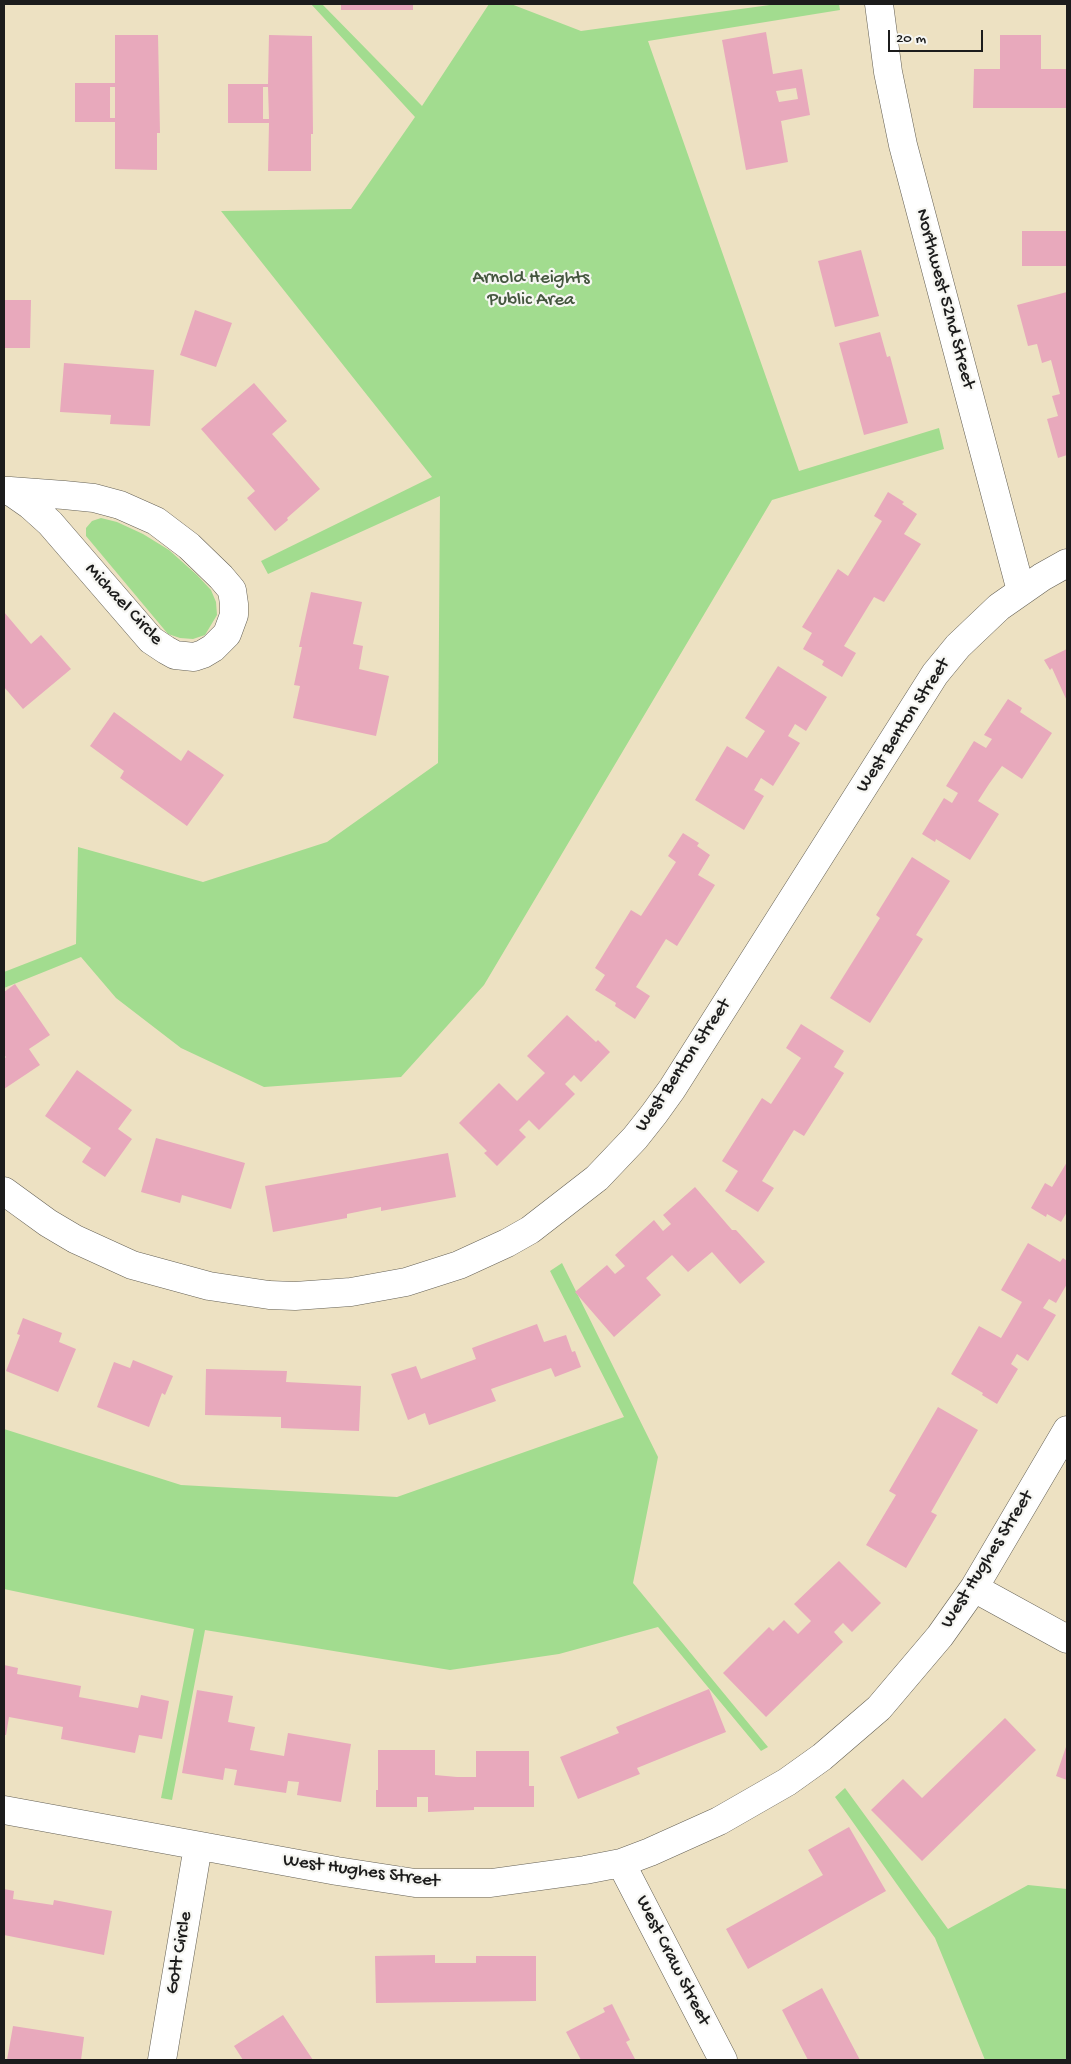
<!DOCTYPE html>
<html>
<head>
<meta charset="utf-8">
<style>
	body { margin:0 }
	#map { position:relative; width:1071px; height:2064px; overflow:hidden; background:#ede1c2; font-family:"Gochi Hand",sans-serif }
	canvas { display:block }
	.frame { position:absolute; inset:0; border:5px solid #1c1c1c; pointer-events:none }
	.scale { position:absolute; left:888px; top:30px; width:95px; height:22px; box-sizing:border-box; border:2px solid #1c1c1c; border-top:0; padding-left:6px; font-size:15px; line-height:18px; white-space:nowrap; color:#1c1c1c; -webkit-text-stroke:4px #f6f6f2; paint-order:stroke }
</style>
</head>
<body>
<div id="map">
<canvas width="1071" height="2064"></canvas>
<div class="frame"></div>
<div class="scale">20 m</div>
</div>
<script>
const ctx = document.querySelector('canvas').getContext('2d');
ctx.lineJoin = 'round';
function paint(path, color) {
  ctx.fillStyle = color;
  ctx.fill(path, 'evenodd');
}
function shape(rows) {
  const path = new Path2D();
  for (const r of rows) {
    path.moveTo(r[0], r[1]);
    for (let i = 2; i < r.length; i += 2) path.lineTo(r[i], r[i + 1]);
  }
  return path;
}
function stroke(path, color, width, dash) {
  ctx.strokeStyle = color;
  ctx.lineWidth = width;
  ctx.lineCap = dash ? 'butt' : 'round';
  ctx.setLineDash(dash || []);
  ctx.stroke(path);
}
function label(font, color, halo, rows, align = 'center') {
  ctx.font = font + ' "Gochi Hand",sans-serif';
  ctx.lineWidth = 4.5;
  ctx.setLineDash([]);
  ctx.textBaseline = 'middle';
  ctx.strokeStyle = halo;
  ctx.fillStyle = color;
  for (const [text, x, y, turn = 0] of rows) {
    ctx.save();
    ctx.translate(x, y);
    ctx.rotate((+turn || 0) * Math.PI / 180);
    ctx.textAlign = isNaN(turn) ? turn : align;
    if (halo) ctx.strokeText(text, 0, 0);
    ctx.fillText(text, 0, 0);
    ctx.restore();
  }
}
paint(shape([
	[311,4,322,4,422,106,489,4,511,4,581,31,777,4,839,4,840,10,648,41,799,471,939,428,944,449,772,500,484,985,401,1077,264,1087,181,1048,116,998,81,957,4,988,4,972,76,944,78,847,203,882,327,842,438,763,440,496,268,574,261,561,432,477,221,211,351,209,415,117],
	[101,518,117,522,143,534,169,550,197,575,211,590,216,602,217,615,205,635,193,639,180,638,168,634,86,536,86,528,92,521],
	[562,1263,658,1457,633,1583,768,1747,761,1751,658,1627,559,1654,450,1670,205,1630,172,1800,161,1798,194,1629,4,1589,4,1429,181,1485,397,1497,624,1417,550,1271],
	[845,1788,948,1929,1028,1885,1067,1889,1067,2060,985,2060,935,1938,835,1797]
]), '#a2dc8f');
paint(shape([
	[341,4,413,4,413,10,341,10],
	[766,32,773,74,802,69,810,115,781,121,788,162,746,170,722,40],
	[796,88,798,99,779,102,776,91],
	[115,35,158,35,160,133,157,133,157,170,115,169,115,122,75,122,75,83,115,83],
	[110,87,115,87,115,118,110,118],
	[269,35,312,36,313,134,311,134,311,171,268,171,269,123,228,123,228,84,268,84],
	[263,87,268,87,269,119,263,119],
	[1000,35,1041,35,1041,69,1067,69,1067,108,973,108,974,69,1000,69],
	[1022,231,1067,231,1067,266,1022,266],
	[861,250,879,316,835,327,818,261],
	[1067,292,1067,455,1058,458,1047,419,1058,416,1052,396,1060,394,1051,360,1042,363,1037,344,1028,346,1017,305],
	[4,300,31,300,30,348,4,348],
	[195,310,232,323,216,367,180,355],
	[880,332,887,357,890,356,908,423,864,435,839,343],
	[64,363,154,370,150,426,110,424,111,415,60,412],
	[254,383,287,421,272,434,320,489,287,518,288,520,275,531,247,498,255,491,201,429],
	[888,492,904,502,902,504,917,514,904,534,921,544,884,602,874,597,844,646,856,653,842,677,822,665,824,661,803,649,812,633,802,627,838,569,848,576,882,521,874,516],
	[311,592,362,602,353,644,363,646,359,669,389,676,376,736,293,718,300,686,294,685,302,647,299,647],
	[4,612,31,644,41,635,71,669,23,709,4,687],
	[1067,649,1067,701,1052,668,1050,670,1044,660],
	[778,666,827,697,806,731,795,724,788,736,800,743,773,786,761,778,754,790,764,796,744,830,695,800,727,746,747,758,765,731,745,718],
	[1008,699,1022,708,1020,712,1052,733,1022,779,1002,766,989,784,978,801,999,814,970,860,936,839,935,842,922,834,944,798,952,803,958,793,946,786,974,741,986,748,992,739,984,735],
	[114,712,181,761,188,750,224,775,187,826,120,778,124,771,90,746],
	[683,833,699,843,697,846,710,855,698,875,715,885,677,946,666,939,636,987,650,996,635,1019,615,1006,616,1003,595,990,605,975,595,968,631,910,641,916,676,862,668,856],
	[912,857,950,881,916,935,923,939,870,1023,830,998,880,918,876,915],
	[15,984,50,1035,29,1049,40,1065,4,1089,4,1059,6,1057,4,1055,4,992],
	[567,1015,596,1042,598,1040,610,1052,581,1082,574,1075,565,1084,575,1094,539,1130,529,1120,519,1130,526,1137,497,1166,484,1153,487,1151,459,1123,499,1083,517,1101,545,1073,527,1056],
	[801,1024,844,1051,834,1067,844,1073,804,1136,794,1130,762,1181,774,1188,758,1212,725,1191,738,1171,722,1161,762,1098,771,1104,801,1058,786,1048],
	[77,1070,132,1110,118,1129,132,1139,105,1177,82,1162,91,1148,45,1116],
	[156,1138,245,1163,231,1209,182,1195,180,1203,141,1192],
	[448,1153,456,1197,381,1211,381,1207,347,1214,347,1218,273,1232,265,1186],
	[1067,1162,1067,1212,1061,1222,1047,1214,1046,1217,1031,1208,1045,1183,1052,1187],
	[695,1187,732,1230,736,1230,765,1262,740,1284,712,1252,688,1272,672,1255,646,1278,661,1295,614,1337,575,1292,607,1265,615,1274,625,1266,615,1255,654,1220,663,1231,671,1224,663,1215],
	[1028,1243,1060,1262,1063,1258,1067,1261,1067,1284,1056,1303,1049,1299,1043,1308,1056,1315,1028,1361,1017,1354,1011,1364,1018,1369,997,1404,982,1395,983,1393,951,1374,979,1326,1001,1338,1011,1321,1022,1302,1001,1290],
	[23,1318,62,1333,59,1342,76,1349,58,1392,6,1371,20,1335,17,1334],
	[537,1324,544,1342,566,1335,572,1352,575,1351,581,1367,555,1377,551,1368,491,1389,496,1401,429,1425,425,1413,408,1420,391,1374,416,1366,421,1379,476,1359,472,1348],
	[133,1360,173,1376,165,1395,162,1393,149,1427,97,1407,114,1362,130,1368],
	[206,1369,287,1371,286,1382,361,1386,359,1431,281,1428,281,1417,205,1415],
	[938,1407,978,1430,931,1512,937,1515,906,1568,866,1545,896,1495,889,1491],
	[839,1561,881,1603,852,1632,843,1623,834,1632,843,1642,766,1717,723,1673,769,1627,773,1631,784,1620,798,1634,811,1621,794,1604],
	[4,1665,18,1668,17,1674,81,1686,79,1697,138,1708,141,1695,169,1701,162,1739,139,1735,135,1753,61,1739,63,1727,9,1717,6,1735,4,1735],
	[709,1689,726,1732,637,1768,640,1774,578,1799,560,1757,619,1733,616,1727],
	[197,1690,233,1696,228,1722,255,1727,250,1750,284,1756,288,1733,351,1744,341,1802,297,1795,299,1782,288,1781,286,1793,234,1785,237,1770,225,1768,223,1780,182,1773],
	[1005,1718,1036,1750,922,1861,871,1810,903,1779,922,1798],
	[1067,1744,1067,1780,1056,1776],
	[378,1750,435,1750,435,1775,457,1777,476,1777,476,1751,529,1751,529,1786,534,1786,534,1807,474,1807,474,1810,428,1812,428,1797,417,1797,417,1807,376,1807,376,1790,378,1790],
	[849,1827,886,1891,748,1969,726,1929,823,1875,808,1850],
	[4,1889,14,1891,13,1899,53,1905,54,1900,112,1911,104,1955,4,1935],
	[435,1955,435,1963,476,1963,476,1956,536,1956,536,2001,376,2003,375,1956],
	[822,1988,860,2060,808,2060,782,2010],
	[612,2004,630,2040,626,2042,635,2059,581,2060,566,2032,605,2012,603,2008],
	[283,2015,313,2060,243,2060,234,2046],
	[13,2026,84,2037,81,2060,7,2060]
]), '#e8a9bc');
const minor = shape([
	[879,4,888,72,903,145,1021,591],
	[4,491,10,491,64,495,94,498,120,505,156,521,189,546,221,577,232,590,234,604,234,615,227,634,213,648,203,654,194,657,175,655,166,650,151,640,50,523,30,505,10,491],
	[4,1191,48,1223,75,1239,132,1265,209,1286,269,1295,295,1296,351,1292,406,1282,459,1265,507,1243,530,1230,597,1178,635,1138,654,1114,672,1089,935,674,958,646,999,607,1042,577,1067,563],
	[974,1588,1067,1639],
	[4,1810,337,1871,415,1883,491,1883,585,1870,621,1863,650,1852,719,1821,787,1782,822,1757,879,1708,940,1636,974,1588,1067,1430],
	[621,1863,723,2060],
	[162,2060,198,1846]
]);
stroke(minor, '#656156', 29);
stroke(minor, '#fff', 28);
label('19px', '#44563e', '#f6f6f2', [
	["Arnold Heights",531,279],
	["Public Area",531,301]
]);
label('19px', '#1c1c1c', '#f6f6f2', [
	["Northwest 52nd Street",944,299,75],
	["Michael Circle",123,605,47],
	["West Benton Street",904,726,-57],
	["West Benton Street",684,1066,-56],
	["West Hughes Street",988,1560,-58],
	["West Hughes Street",361,1872,8],
	["Gott Circle",180,1953,-80],
	["West Craw Street",672,1961,63]
]);
</script>
</body>
</html>
